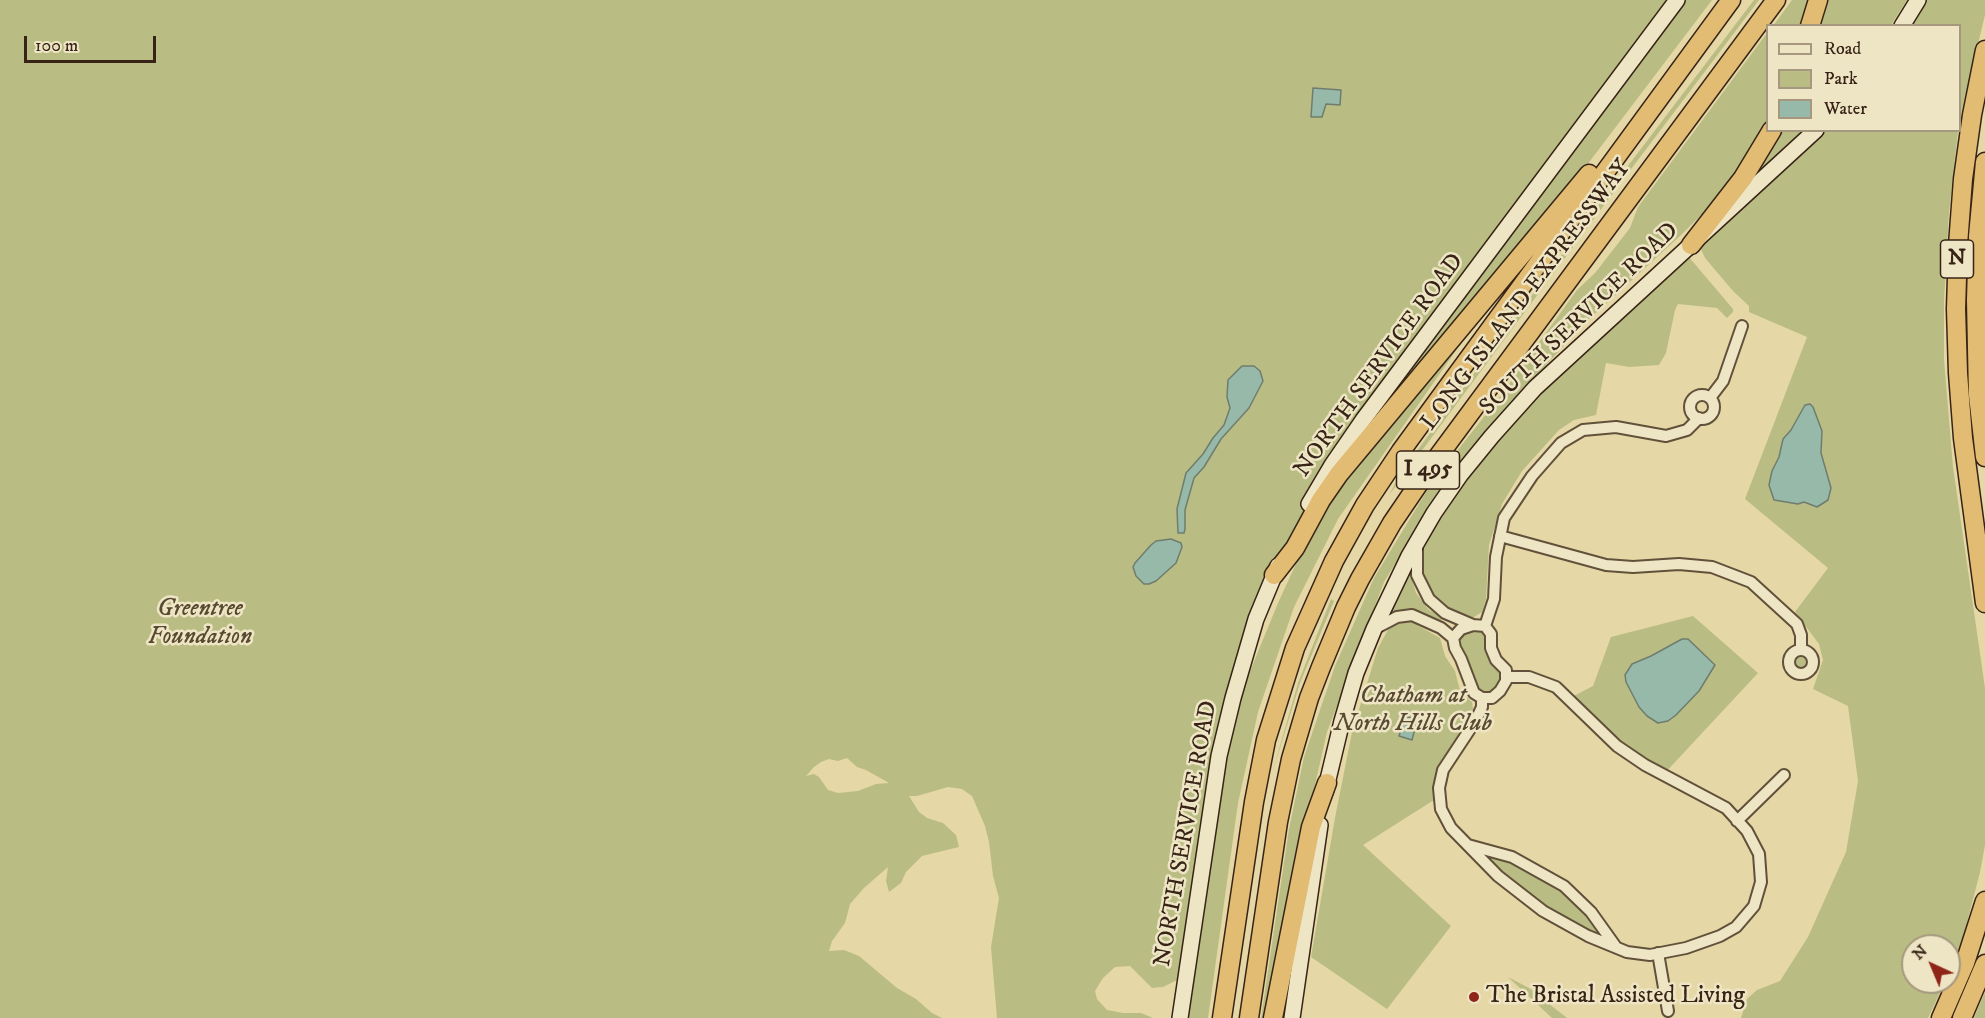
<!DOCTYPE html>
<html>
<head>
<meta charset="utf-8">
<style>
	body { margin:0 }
	#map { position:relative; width:1985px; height:1018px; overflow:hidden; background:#e5d7a6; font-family:"IM FELL DW Pica",serif }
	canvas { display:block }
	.legend { position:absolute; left:1766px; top:24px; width:195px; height:108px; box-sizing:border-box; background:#eee5c5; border:2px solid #a5987f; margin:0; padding:8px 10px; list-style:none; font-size:18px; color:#372416 }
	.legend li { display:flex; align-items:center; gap:12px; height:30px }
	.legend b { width:30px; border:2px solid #a5987f }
	.north { position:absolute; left:1901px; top:934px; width:60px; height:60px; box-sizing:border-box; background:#eee5c5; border:2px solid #a5987f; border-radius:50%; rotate:316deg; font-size:16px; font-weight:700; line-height:24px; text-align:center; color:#372416 }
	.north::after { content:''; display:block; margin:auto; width:21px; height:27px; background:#8f2418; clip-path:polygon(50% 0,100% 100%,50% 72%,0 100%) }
	.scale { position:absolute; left:24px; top:36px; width:132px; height:27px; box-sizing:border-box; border:3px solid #372416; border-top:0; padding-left:8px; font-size:18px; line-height:21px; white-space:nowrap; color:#372416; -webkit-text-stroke:4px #eee5c5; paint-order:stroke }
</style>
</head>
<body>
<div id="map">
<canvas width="1985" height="1018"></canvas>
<ul class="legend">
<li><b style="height:8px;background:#eee5c5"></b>Road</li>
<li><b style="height:16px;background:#b9bd83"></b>Park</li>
<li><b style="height:16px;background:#96b9a9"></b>Water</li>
</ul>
<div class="north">N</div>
<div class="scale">100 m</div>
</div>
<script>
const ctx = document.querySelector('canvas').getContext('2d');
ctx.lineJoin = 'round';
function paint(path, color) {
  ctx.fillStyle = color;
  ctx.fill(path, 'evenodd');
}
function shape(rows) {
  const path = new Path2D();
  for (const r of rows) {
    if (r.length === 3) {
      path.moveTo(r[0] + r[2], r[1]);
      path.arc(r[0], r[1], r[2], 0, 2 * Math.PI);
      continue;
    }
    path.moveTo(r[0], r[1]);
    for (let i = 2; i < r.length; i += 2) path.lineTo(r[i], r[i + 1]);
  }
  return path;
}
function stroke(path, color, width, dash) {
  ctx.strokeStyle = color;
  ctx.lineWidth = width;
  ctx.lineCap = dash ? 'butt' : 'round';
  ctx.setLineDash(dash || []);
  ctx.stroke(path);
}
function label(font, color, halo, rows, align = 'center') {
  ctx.font = font + ' "IM FELL DW Pica",serif';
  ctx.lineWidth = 5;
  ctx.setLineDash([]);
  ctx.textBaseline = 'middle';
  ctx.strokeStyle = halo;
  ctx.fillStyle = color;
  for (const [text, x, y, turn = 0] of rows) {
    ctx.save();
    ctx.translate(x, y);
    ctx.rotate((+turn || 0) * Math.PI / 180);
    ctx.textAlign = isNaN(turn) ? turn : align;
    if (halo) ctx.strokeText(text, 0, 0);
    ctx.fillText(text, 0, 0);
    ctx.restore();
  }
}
paint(shape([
	[0,0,1677,0,1306,510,1233,698,1181,978,1163,987,1152,988,1130,966,1115,967,1103,978,1095,991,1097,999,1107,1010,1123,1013,1141,1013,1153,1018,997,1018,991,947,999,898,993,876,989,842,985,826,972,796,962,789,948,787,917,796,909,796,919,812,927,818,943,823,956,835,959,847,922,856,906,872,901,883,889,892,886,881,888,867,864,888,850,904,845,923,832,941,829,951,844,950,859,956,897,988,916,999,932,1013,942,1018,0,1018],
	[847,758,857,767,866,770,889,783,876,784,858,791,838,793,828,790,819,777,814,774,806,776,814,767,821,762,829,759,838,761],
	[1682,0,1712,0,1565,194,1384,408,1382,405],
	[1754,0,1759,0,1619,185,1389,495,1402,471,1615,183],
	[1792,0,1812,0,1804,25,1773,26],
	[1824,0,1907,0,1891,25,1817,26],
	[1923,0,1985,0,1985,15,1960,118,1960,26,1907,26],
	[1767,33,1767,123,1728,188,1680,236,1587,321,1532,380,1464,457,1420,523,1384,582,1327,732,1309,811,1269,1018,1261,1018,1289,829,1304,757,1335,666,1374,578,1431,484,1498,399,1577,290,1595,273,1630,228,1638,207],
	[1779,131,1803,131,1765,167,1747,180],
	[1822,131,1958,131,1949,212,1944,301,1944,360,1953,467,1985,688,1985,845,1980,872,1962,942,1949,973,1949,946,1913,946,1913,982,1945,982,1928,1018,1741,1018,1747,999,1757,990,1780,981,1808,937,1846,852,1858,781,1848,706,1813,689,1823,660,1819,644,1795,612,1828,568,1745,499,1807,337,1749,312,1749,306,1733,291,1705,258,1700,247,1702,243],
	[1688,256,1733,309,1733,312,1727,318,1717,308,1678,304,1675,310,1666,353,1659,365,1629,367,1606,363,1596,415,1574,420,1559,430,1522,471,1502,504,1489,545,1486,599,1482,612,1474,617,1463,618,1447,610,1428,592,1419,568,1420,553,1443,512,1485,452,1522,409],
	[1497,292,1338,519,1294,607,1258,712,1238,803,1208,1018,1186,1018,1220,780,1242,691,1278,603,1323,505],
	[1411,560,1410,573,1416,593,1429,610,1443,617,1440,622,1411,610,1398,610,1389,614],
	[1331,599,1334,601,1300,683,1272,774,1298,683],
	[1693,616,1758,673,1663,775,1645,765,1568,699,1593,686,1611,637],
	[1410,621,1440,638,1445,656,1455,671,1460,691,1472,702,1473,709,1441,766,1434,788,1434,800,1363,845,1451,926,1387,1009,1311,957,1335,818,1352,732,1378,648,1390,626],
	[1485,626,1506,670,1500,691,1482,698,1455,648,1461,629],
	[1801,662,12],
	[1468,845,1512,857,1570,891,1616,947,1543,911],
	[1508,977,1529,988,1567,1018,1552,1018],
	[1985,992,1985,1018,1974,1018]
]), '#b9bd83');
const water = shape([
	[1313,88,1341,90,1340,105,1326,104,1322,117,1311,117,1313,88],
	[1242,366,1254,366,1260,371,1263,381,1249,408,1221,439,1204,467,1194,478,1185,510,1185,529,1184,533,1178,533,1177,509,1186,473,1203,454,1213,438,1224,425,1230,408,1227,397,1228,380,1242,366],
	[1810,404,1813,407,1822,431,1821,453,1831,488,1828,500,1817,507,1804,502,1798,504,1774,500,1769,485,1772,471,1779,457,1783,439,1791,430,1805,405,1810,404],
	[1171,539,1181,543,1182,547,1176,563,1156,581,1149,584,1144,584,1136,576,1133,567,1135,563,1151,545,1156,541,1171,539],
	[1682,639,1688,639,1715,665,1699,691,1676,715,1668,721,1658,723,1647,716,1639,707,1626,682,1625,675,1632,664,1651,656,1682,639],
	[1405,716,1417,720,1412,740,1399,736,1405,716]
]);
paint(water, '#96b9a9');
stroke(water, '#707d6e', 1.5);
const minor = shape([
	[1702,407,12],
	[1710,398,1723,381,1742,326],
	[1500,536,1606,565,1633,567,1679,564,1712,567,1751,582,1797,624,1801,635,1801,649],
	[1417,546,1417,575,1429,599,1445,613,1473,625],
	[1473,625,1485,626,1491,634,1491,648,1496,660,1506,670,1506,681,1500,691,1492,698,1482,698,1474,693,1461,659,1455,648,1453,638,1461,629,1473,625],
	[1485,626,1494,599,1496,557,1504,518,1532,476,1561,443,1583,430,1616,427,1666,436,1687,430,1699,418],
	[1374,629,1397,617,1412,615,1441,628,1453,638],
	[1801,662,12],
	[1482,698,1482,707,1476,720,1443,770,1439,788,1441,809,1451,828,1498,876,1543,911,1588,936,1627,952,1650,955,1686,948,1720,936,1736,927,1754,906,1761,882,1759,854,1747,831,1726,808,1645,765,1617,746,1556,687,1529,677,1506,677],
	[1737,821,1784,775],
	[1468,845,1512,857,1564,886,1591,912,1616,947],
	[1658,953,1668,1011]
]);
const secondary = shape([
	[1902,26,1918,0],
	[1309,504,1332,465,1363,420,1677,0],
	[1325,792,1342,721,1356,673,1374,629,1409,556,1434,513,1461,474,1492,436,1535,388,1816,130],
	[1180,1018,1219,756,1233,698,1256,619,1278,566],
	[1292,1018,1320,825]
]);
const motorway = shape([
	[1810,26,1818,0],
	[1985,50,1972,115,1963,179,1958,245,1956,309,1958,373,1963,438,1985,603],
	[1985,162,1978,236,1976,300,1978,395,1985,457],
	[1691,245,1743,178,1772,130],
	[1274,575,1295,548,1321,500,1339,474,1589,174],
	[1222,1018,1254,802,1266,740,1295,648,1334,561,1365,505,1401,451,1731,0],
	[1249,1018,1278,822,1291,759,1309,698,1321,667,1346,607,1360,579,1392,523,1428,470,1776,0],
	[1273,1018,1311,827,1327,783],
	[1941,1018,1965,963,1985,901],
	[1962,1018,1985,964]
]);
stroke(minor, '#62513a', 14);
stroke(secondary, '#372416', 18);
stroke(motorway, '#372416', 21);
stroke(minor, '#eee5c5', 10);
stroke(secondary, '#eee5c5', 15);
stroke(motorway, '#e2bc73', 18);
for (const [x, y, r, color] of [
	[1474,997,6,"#8f2418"]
]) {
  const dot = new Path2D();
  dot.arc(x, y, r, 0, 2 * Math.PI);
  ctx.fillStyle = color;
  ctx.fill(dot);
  stroke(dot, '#eee5c5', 2);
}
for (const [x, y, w] of [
	[1957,259,33],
	[1428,470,63]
]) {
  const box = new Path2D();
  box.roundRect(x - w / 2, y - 19, w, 38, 4.5);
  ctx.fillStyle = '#eee5c5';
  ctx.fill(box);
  stroke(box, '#372416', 1.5);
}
label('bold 22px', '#372416', null, [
	["N",1957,259],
	["I 495",1428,470]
]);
label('24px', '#372416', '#eee5c5', [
	["LONG ISLAND EXPRESSWAY",1527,296,-53],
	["SOUTH SERVICE ROAD",1580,320,-44],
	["NORTH SERVICE ROAD",1380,366,-54],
	["NORTH SERVICE ROAD",1187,834,-80]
]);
label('italic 24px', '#584a31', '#eee5c5', [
	["Greentree",200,610],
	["Foundation",200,638],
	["Chatham at",1413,697],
	["North Hills Club",1413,725]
]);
label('24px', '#372416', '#eee5c5', [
	["The Bristal Assisted Living",1486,997]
], 'left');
</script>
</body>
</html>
